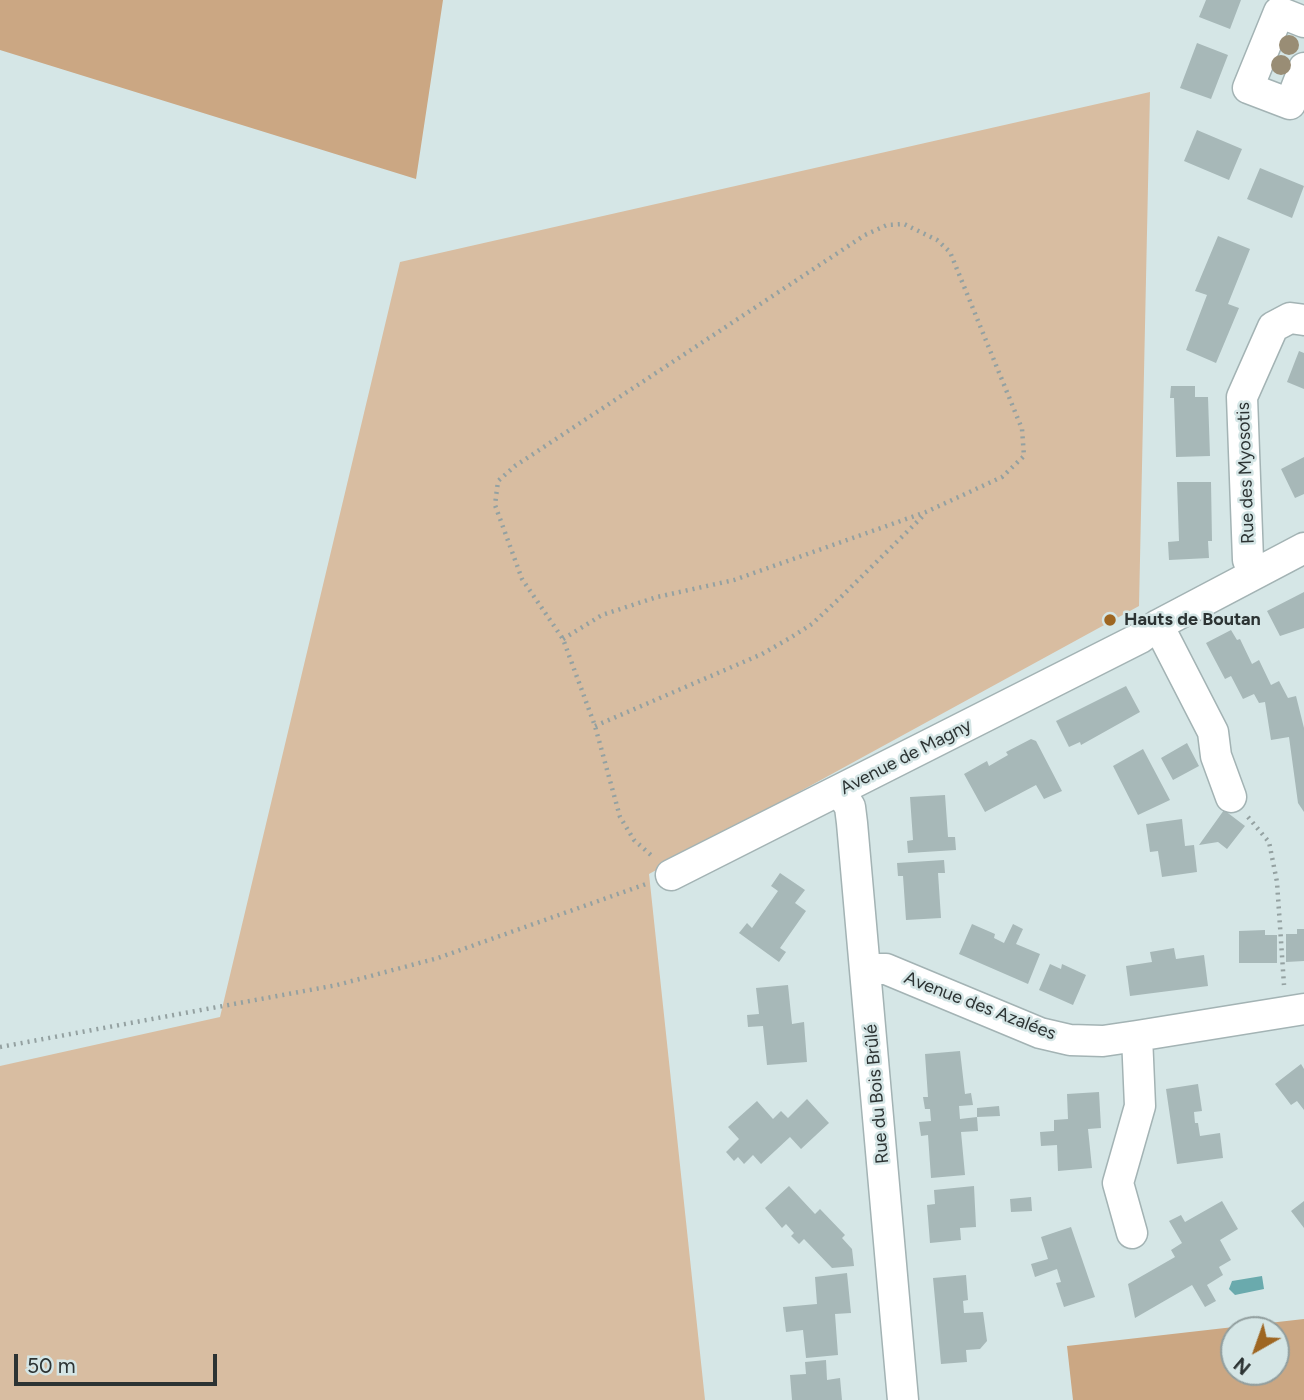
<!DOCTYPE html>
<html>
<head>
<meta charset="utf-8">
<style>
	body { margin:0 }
	#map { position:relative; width:1304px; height:1400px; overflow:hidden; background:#d5e6e6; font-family:Figtree,sans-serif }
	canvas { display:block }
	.north { position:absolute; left:1220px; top:1316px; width:70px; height:70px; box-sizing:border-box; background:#d5e6e6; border:2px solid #919e9e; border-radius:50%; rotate:220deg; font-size:19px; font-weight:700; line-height:28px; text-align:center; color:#2c3333 }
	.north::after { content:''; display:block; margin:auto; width:24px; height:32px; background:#9e6622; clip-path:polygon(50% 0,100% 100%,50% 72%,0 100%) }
	.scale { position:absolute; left:14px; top:1354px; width:203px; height:32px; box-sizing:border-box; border:4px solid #2c3333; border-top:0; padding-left:9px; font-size:21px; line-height:24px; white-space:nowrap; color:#2c3333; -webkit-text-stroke:5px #d5e6e6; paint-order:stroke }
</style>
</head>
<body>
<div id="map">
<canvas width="1304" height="1400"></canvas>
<div class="north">N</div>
<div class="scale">50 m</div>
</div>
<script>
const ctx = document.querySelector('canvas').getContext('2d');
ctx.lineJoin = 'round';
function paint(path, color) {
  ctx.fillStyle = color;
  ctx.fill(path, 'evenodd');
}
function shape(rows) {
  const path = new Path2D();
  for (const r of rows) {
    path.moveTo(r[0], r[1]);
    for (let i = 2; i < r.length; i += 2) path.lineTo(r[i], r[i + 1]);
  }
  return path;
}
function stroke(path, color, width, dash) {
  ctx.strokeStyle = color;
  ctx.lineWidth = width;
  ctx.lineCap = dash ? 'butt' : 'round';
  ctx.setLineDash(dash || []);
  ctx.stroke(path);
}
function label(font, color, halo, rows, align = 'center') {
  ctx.font = font + ' Figtree,sans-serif';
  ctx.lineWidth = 5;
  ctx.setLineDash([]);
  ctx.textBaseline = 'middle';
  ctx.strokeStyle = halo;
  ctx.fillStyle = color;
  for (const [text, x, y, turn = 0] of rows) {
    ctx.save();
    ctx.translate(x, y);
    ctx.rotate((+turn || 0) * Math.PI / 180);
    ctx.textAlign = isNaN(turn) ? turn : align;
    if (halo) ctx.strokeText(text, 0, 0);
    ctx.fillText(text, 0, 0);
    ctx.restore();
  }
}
paint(shape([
	[1150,92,1139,606,649,874,705,1400,0,1400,0,1066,220,1017,400,262]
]), '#d8bda1');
paint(shape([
	[0,0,443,0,416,179,0,50],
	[1304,1319,1304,1400,1073,1400,1067,1346],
	[1276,1330,1276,1372,1234,1372,1234,1330]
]), '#cba783');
paint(shape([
	[1262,1276,1264,1289,1235,1295,1229,1289,1232,1281]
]), '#6aaaad');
paint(shape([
	[1206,0,1241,0,1230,29,1199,17],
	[1197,43,1228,55,1211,99,1180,88],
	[1197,130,1242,149,1229,180,1184,161],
	[1260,168,1304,186,1292,218,1247,199],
	[1218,236,1250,249,1228,304,1239,308,1216,363,1186,350,1207,295,1195,291],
	[1299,351,1304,353,1304,389,1287,382],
	[1171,386,1195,386,1195,397,1208,397,1210,456,1176,457,1174,398,1170,398],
	[1304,457,1304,494,1295,498,1281,469],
	[1177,482,1211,482,1212,541,1208,541,1209,558,1169,560,1168,542,1179,541],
	[1304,592,1304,628,1280,636,1267,611],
	[1231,630,1237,640,1240,639,1252,664,1259,660,1271,685,1279,681,1288,698,1296,696,1304,728,1304,812,1298,803,1289,737,1271,740,1265,702,1259,703,1254,694,1243,699,1231,676,1225,679,1206,643],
	[1126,686,1140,712,1081,745,1080,742,1069,747,1056,721],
	[1031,739,1036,741,1062,791,1044,799,1036,785,985,812,964,774,987,761,989,766,1008,755,1006,752],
	[1187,743,1199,766,1173,780,1161,758],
	[1143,749,1170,800,1138,815,1113,766],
	[945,795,948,837,955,837,956,850,908,853,907,841,913,840,910,797],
	[1224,810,1245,826,1227,849,1218,842,1199,845],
	[1182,819,1185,846,1194,845,1197,872,1162,877,1158,851,1150,852,1146,824],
	[944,860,945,873,938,873,941,918,906,920,903,876,898,876,897,863],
	[780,873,805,890,795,903,806,911,780,948,786,952,779,962,739,933,747,923,752,928,778,891,771,886],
	[972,924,995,934,994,938,1004,943,1013,924,1023,929,1016,944,1040,954,1028,984,959,954],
	[1297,929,1304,929,1304,961,1286,962,1286,934,1297,934],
	[1265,930,1265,935,1277,935,1277,963,1239,963,1239,931],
	[1174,948,1176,959,1204,955,1208,986,1130,996,1126,966,1152,962,1150,952],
	[1050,964,1061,969,1062,964,1086,975,1073,1005,1039,990],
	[788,985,792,1024,804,1022,807,1062,767,1065,763,1026,748,1027,747,1015,759,1014,756,988],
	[960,1051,965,1094,971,1093,973,1105,959,1106,960,1119,977,1117,978,1131,961,1132,965,1175,931,1178,928,1135,921,1136,919,1122,931,1121,930,1109,925,1109,923,1097,928,1097,925,1054],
	[1301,1064,1304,1069,1304,1110,1297,1101,1291,1105,1275,1084],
	[1198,1084,1202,1111,1194,1112,1195,1123,1198,1123,1200,1136,1220,1133,1223,1158,1177,1164,1166,1089],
	[1099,1092,1101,1128,1088,1129,1092,1168,1058,1171,1057,1145,1041,1146,1040,1132,1054,1131,1054,1120,1068,1119,1067,1094],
	[807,1099,829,1123,801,1149,790,1137,761,1164,753,1155,744,1164,738,1157,734,1161,726,1152,739,1139,728,1127,757,1101,773,1119,781,1111,788,1118],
	[999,1106,1000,1116,977,1117,977,1108],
	[789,1186,815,1214,820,1209,845,1235,842,1238,852,1249,854,1266,832,1268,804,1239,799,1244,791,1236,794,1233,786,1224,782,1228,765,1208],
	[974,1186,976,1227,960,1228,961,1240,930,1243,927,1205,935,1204,934,1190],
	[1031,1197,1032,1211,1011,1212,1010,1199],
	[1222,1201,1238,1229,1220,1240,1231,1260,1219,1267,1223,1275,1207,1285,1216,1301,1205,1307,1192,1285,1135,1318,1128,1284,1175,1257,1171,1250,1182,1243,1169,1221,1181,1215,1185,1222],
	[1304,1201,1304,1228,1291,1211],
	[1071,1227,1095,1297,1064,1307,1056,1283,1061,1282,1057,1269,1035,1277,1031,1264,1048,1259,1041,1237],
	[847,1273,851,1313,835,1314,838,1355,806,1358,803,1330,786,1332,783,1307,817,1304,815,1277],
	[966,1275,968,1300,963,1301,964,1313,983,1312,987,1341,980,1349,966,1350,967,1362,941,1364,933,1278],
	[826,1360,827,1380,840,1378,842,1400,792,1400,790,1375,806,1374,805,1362]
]), '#a7b8b8');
const street = shape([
	[1304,22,1279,12,1248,88,1290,104,1304,68],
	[1254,573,1248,560,1242,397,1273,327,1290,318,1304,320],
	[1158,625,1213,732,1216,756,1231,797],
	[840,791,850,807,852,823,903,1400],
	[671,875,1140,638,1158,625,1304,548],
	[866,969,886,969,1040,1033,1070,1040,1103,1041,1137,1036,1304,1009],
	[1132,1233,1118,1183,1140,1106,1137,1036]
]);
stroke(street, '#a3b3b4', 33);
stroke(shape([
	[563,639,602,615,657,597,734,580,926,512,1002,477,1024,456,1022,429,950,252,937,240,904,224,887,225,865,235,515,466,498,481,495,505,522,579,563,639,595,726,620,817,634,840,652,856],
	[595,726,762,654,790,638,812,624,842,596,925,514],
	[1248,817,1269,842,1277,882,1284,985],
	[0,1047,337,985,438,958,646,884]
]), '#94a1a1', 4.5, [2, 5]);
stroke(street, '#fff', 30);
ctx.fillStyle = '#998d75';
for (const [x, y] of [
	[1289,45],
	[1281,65]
]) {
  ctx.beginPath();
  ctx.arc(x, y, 10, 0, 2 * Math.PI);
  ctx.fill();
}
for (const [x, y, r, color] of [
	[1110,620,7,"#9e6622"]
]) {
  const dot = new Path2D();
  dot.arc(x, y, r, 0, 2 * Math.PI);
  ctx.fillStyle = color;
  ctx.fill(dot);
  stroke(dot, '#d5e6e6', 2.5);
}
label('18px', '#2c3333', '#d5e6e6', [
	["Rue des Myosotis",1246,473,-92],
	["Avenue de Magny",906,757,-27],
	["Avenue des Azalées",980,1006,21],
	["Rue du Bois Brûlé",877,1094,-95]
]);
label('bold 18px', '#2c3333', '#d5e6e6', [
	["Hauts de Boutan",1124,620]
], 'left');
</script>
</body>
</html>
